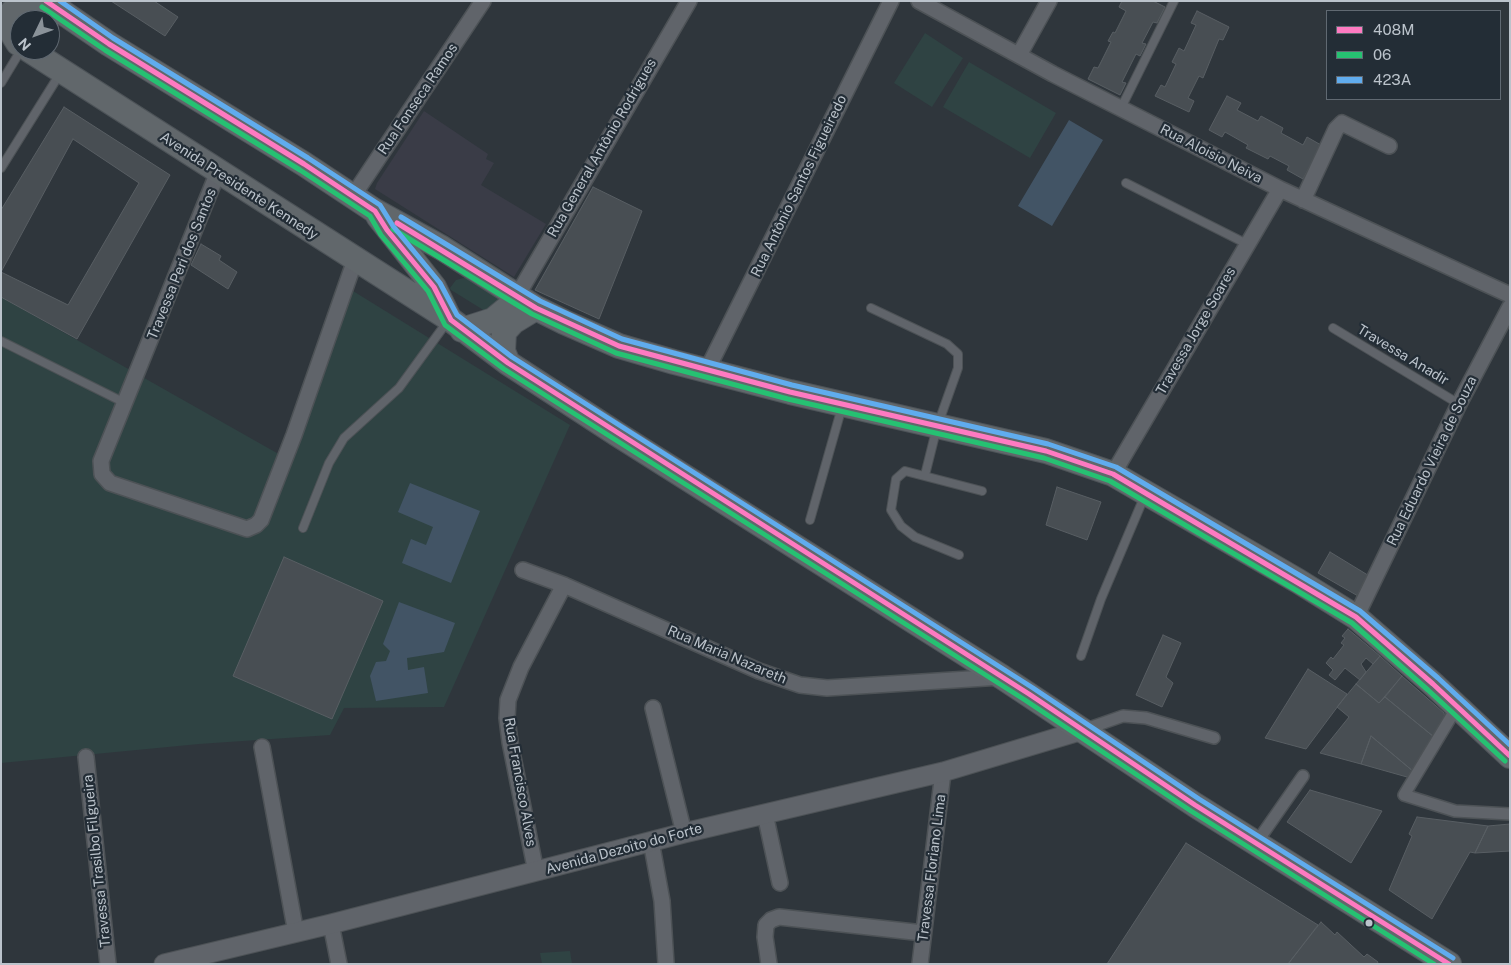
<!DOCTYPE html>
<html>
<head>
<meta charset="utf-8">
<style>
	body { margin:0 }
	#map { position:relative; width:1511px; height:965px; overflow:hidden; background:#2f363c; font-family:"Public Sans",sans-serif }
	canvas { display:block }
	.frame { position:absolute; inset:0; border:2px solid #bbc3cb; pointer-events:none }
	.legend { position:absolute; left:1326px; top:10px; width:175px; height:90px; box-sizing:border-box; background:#232d36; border:1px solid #606972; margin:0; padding:6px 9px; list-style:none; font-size:15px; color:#bbc3cb }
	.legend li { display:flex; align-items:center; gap:10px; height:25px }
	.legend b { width:25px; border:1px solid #606972 }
	.north { position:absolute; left:10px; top:10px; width:50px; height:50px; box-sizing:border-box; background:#232d36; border:1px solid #606972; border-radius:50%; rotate:228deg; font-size:14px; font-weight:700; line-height:20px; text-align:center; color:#bbc3cb }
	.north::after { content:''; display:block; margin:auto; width:18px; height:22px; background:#8a9299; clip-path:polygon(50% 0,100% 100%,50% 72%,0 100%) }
</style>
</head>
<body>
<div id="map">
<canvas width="1511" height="965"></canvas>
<div class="frame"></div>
<ul class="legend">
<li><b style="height:6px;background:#fe7ac1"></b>408M</li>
<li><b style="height:6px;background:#26c172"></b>06</li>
<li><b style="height:6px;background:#60acee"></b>423A</li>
</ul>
<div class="north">N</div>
</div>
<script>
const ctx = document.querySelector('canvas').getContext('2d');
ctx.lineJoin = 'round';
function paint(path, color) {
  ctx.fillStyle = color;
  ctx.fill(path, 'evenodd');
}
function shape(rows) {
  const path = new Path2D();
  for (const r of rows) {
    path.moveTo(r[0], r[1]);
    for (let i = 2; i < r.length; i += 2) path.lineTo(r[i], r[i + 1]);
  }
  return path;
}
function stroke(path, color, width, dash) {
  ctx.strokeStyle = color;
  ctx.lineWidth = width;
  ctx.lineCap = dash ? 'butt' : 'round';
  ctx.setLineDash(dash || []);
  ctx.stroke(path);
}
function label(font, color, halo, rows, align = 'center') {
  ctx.font = font + ' "Public Sans",sans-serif';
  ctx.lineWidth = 4.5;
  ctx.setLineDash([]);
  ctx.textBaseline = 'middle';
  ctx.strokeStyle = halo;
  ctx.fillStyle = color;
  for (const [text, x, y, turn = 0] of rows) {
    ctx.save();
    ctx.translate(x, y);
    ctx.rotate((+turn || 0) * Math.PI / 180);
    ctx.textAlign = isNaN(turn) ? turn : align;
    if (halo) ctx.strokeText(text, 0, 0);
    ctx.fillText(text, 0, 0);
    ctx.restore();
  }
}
paint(shape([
	[424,111,488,154,486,159,494,163,481,185,546,224,514,277,375,189,377,183]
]), '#3a3c47');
paint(shape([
	[925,33,963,58,932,107,894,83],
	[969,62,1056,113,1030,158,943,107],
	[471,276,504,298,485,311,451,290,450,288,456,280],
	[353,291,570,425,444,707,344,708,330,735,199,744,1,763,1,297,291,461],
	[570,951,572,964,542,964,540,953]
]), '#2f4343');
paint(shape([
	[1069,120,1103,140,1052,226,1018,206],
	[410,483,480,511,451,583,402,563,411,539,426,545,433,527,398,512],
	[399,602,455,623,444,652,407,658,408,670,424,667,428,693,376,701,370,676,376,662,386,661,390,651,383,644]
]), '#425465');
const building = shape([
	[111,1,154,1,178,17,165,36,111,1],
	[1122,1,1153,1,1165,7,1157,23,1153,22,1142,43,1146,44,1140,56,1136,54,1122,82,1126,83,1120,95,1088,79,1094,67,1098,68,1111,42,1108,41,1113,32,1115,33,1126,11,1119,7,1122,1],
	[1197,11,1229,27,1223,40,1219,39,1203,78,1199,76,1188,98,1194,101,1189,112,1155,96,1161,85,1165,87,1176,64,1172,62,1179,48,1184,51,1196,25,1191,23,1197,11],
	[1227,96,1241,103,1237,110,1258,121,1261,116,1283,128,1281,133,1303,145,1307,137,1321,145,1303,179,1287,170,1289,166,1270,156,1268,159,1246,148,1248,145,1225,132,1222,137,1209,130,1227,96],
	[64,107,170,175,77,339,1,297,1,210,64,107],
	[73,139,139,183,68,305,1,272,73,139],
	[593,187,642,211,599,319,535,290,593,187],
	[201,244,221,256,219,260,237,272,228,289,191,265,201,244],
	[1057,487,1101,502,1087,540,1046,525,1057,487],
	[1330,552,1371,577,1358,596,1318,573,1330,552],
	[284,557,383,601,332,719,233,676,284,557],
	[1348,629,1380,656,1373,664,1366,658,1361,664,1366,672,1360,680,1345,668,1335,680,1329,675,1333,670,1326,663,1331,657,1333,659,1344,645,1341,643,1345,638,1342,636,1348,629],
	[1163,635,1181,643,1166,677,1173,683,1162,707,1136,695,1163,635],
	[1380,656,1402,676,1379,703,1356,684,1380,656],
	[1308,669,1347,694,1306,749,1265,738,1308,669],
	[1402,676,1444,713,1445,718,1434,737,1385,697,1402,676],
	[1356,684,1379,703,1385,697,1434,737,1414,772,1371,736,1361,764,1320,753,1349,717,1337,707,1356,684],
	[1371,736,1414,772,1411,776,1407,777,1361,764,1371,736],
	[1310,790,1382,811,1351,863,1287,822,1310,790],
	[1417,817,1488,826,1475,853,1470,852,1432,919,1389,890,1412,836,1409,834,1417,817],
	[1510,824,1510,851,1475,853,1488,826,1510,824],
	[1186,843,1318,925,1288,964,1107,964,1186,843],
	[1321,922,1335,935,1337,932,1364,957,1367,954,1378,962,1377,964,1288,964,1321,922]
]);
paint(building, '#484e53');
stroke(building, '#585e63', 1);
const service = shape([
	[1,83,21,50],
	[1121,108,1174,1],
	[1,168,61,72],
	[1126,183,1247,244],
	[871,308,947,344,958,354,958,368,937,427,925,475],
	[1333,328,1459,404],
	[1,341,125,403],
	[810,520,842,407],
	[303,528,329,463,344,438,399,388,447,322],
	[959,555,915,537,901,526,891,510,896,479,905,471,982,491],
	[1081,656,1101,599,1145,495]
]);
const pedestrian = shape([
	[1457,707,1404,795,1455,811,1510,814],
	[1083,730,1123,716,1146,718,1214,738],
	[1257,842,1303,776]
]);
const minor = shape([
	[919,1,1053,74,1280,189,1510,295],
	[1019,55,1049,1],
	[218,172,101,461,102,474,110,483,247,529,256,525,261,520,294,435,355,260],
	[353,196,483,1],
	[1303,200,1336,129,1342,123,1389,146],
	[517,296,689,1],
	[707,370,891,1],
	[1113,474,1280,189],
	[523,570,564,585,759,671,800,685,827,688,1001,677],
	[1356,617,1459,404,1510,307],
	[653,708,684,833],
	[262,747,296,933],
	[86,757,108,964],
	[765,814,780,883],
	[651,841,662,901,666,964],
	[536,872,510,742,507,718,508,700,521,667,564,585],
	[331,924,339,964],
	[769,964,765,937,766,925,771,920,779,917,923,933],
	[920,964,943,772]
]);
const tertiary = shape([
	[164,964,331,924,684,833,943,772,1083,730]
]);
const primary = shape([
	[46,1,109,44,304,164,375,211,442,248,536,308,564,322,619,346,674,362,790,392,1046,451,1113,474,1298,581,1356,617,1433,684,1510,756],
	[18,43,7,25,12,12,24,8,47,20],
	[29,50,451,320,508,363,617,434,1002,677,1195,805,1449,964],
	[378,216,434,287,450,320],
	[462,330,493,320,510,306,516,297],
	[508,363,503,351,504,332,513,322,536,308]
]);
stroke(service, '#4d5256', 10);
stroke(pedestrian, '#4d5256', 14);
stroke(minor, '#4d5256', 18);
stroke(tertiary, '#4d5256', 21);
stroke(primary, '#4d5358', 26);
stroke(service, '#60646a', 8);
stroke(pedestrian, '#60646a', 11);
stroke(minor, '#60646a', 15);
stroke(tertiary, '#60646a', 19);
stroke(primary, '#61676b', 24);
stroke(shape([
	[46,1,109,44,304,164,375,211,387,230,434,287,451,320,508,363,1029,694,1195,805,1449,964],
	[397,223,536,308,619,346,790,392,1046,451,1113,474,1356,617,1433,684,1510,756]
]), '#fe7ac1', 5);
stroke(shape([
	[42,7,105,50,300,170,370,216,381,235,428,291,445,325,504,369,1025,700,1191,811,1434,964],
	[393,229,532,314,616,353,788,399,1044,458,1110,481,1352,623,1428,690,1505,761]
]), '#26c172', 5);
stroke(shape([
	[60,1,113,38,308,158,380,205,393,226,440,283,457,315,512,357,1033,688,1199,799,1453,958],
	[401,217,540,301,622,339,792,385,1048,444,1116,467,1360,611,1438,678,1510,745]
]), '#60acee', 5);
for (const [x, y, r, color] of [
	[1369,923,4.5,"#bbc3cb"]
]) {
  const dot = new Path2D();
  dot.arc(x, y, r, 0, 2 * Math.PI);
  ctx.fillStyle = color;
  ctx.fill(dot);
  stroke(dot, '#232d36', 2);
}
label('14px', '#bbc3cb', '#232d36', [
	["Rua Fonseca Ramos",418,99,-56],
	["Rua General Antônio Rodrigues",602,148,-60],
	["Rua Aloisio Neiva",1211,154,27],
	["Avenida Presidente Kennedy",239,186,33],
	["Rua Antônio Santos Figueiredo",799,186,-64],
	["Travessa Peri dos Santos",182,264,-68],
	["Travessa Jorge Soares",1196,331,-60],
	["Travessa Anadir",1403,355,31],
	["Rua Eduardo Vieira de Souza",1432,461,-64],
	["Rua Maria Nazareth",727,655,23],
	["Rua Francisco Alves",520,782,80],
	["Avenida Dezoito do Forte",624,849,-15],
	["Travessa Trasilbo Filgueira",97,861,-96],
	["Travessa Floriano Lima",932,868,-83]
]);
</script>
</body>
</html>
